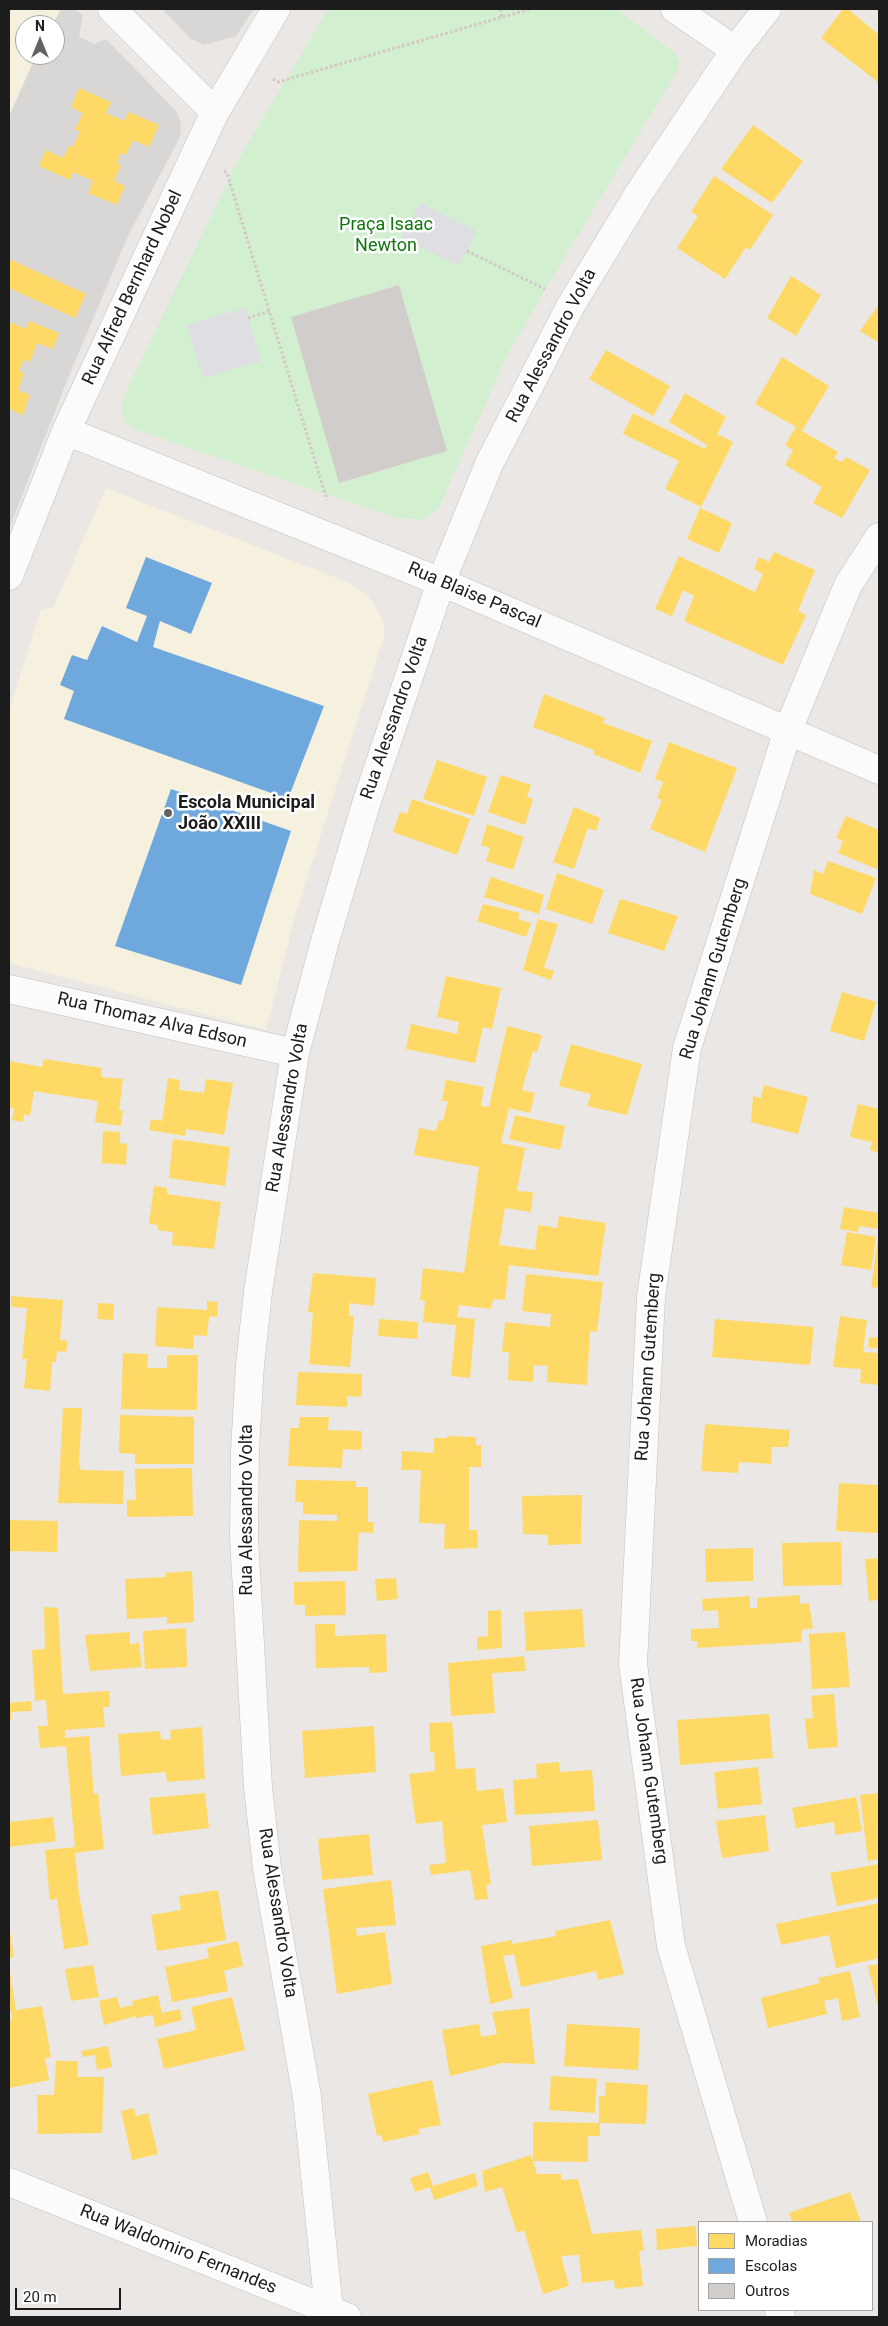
<!DOCTYPE html>
<html>
<head>
<meta charset="utf-8">
<style>
	body { margin:0 }
	#map { position:relative; width:888px; height:2326px; overflow:hidden; background:#eae7e4; font-family:Roboto,sans-serif }
	canvas { display:block }
	.frame { position:absolute; inset:0; border:10px solid #1c1c1c; pointer-events:none }
	.legend { position:absolute; left:698px; top:2221px; width:175px; height:90px; box-sizing:border-box; background:#fff; border:1px solid #a4a4a4; margin:0; padding:6px 9px; list-style:none; font-size:15px; color:#1c1c1c }
	.legend li { display:flex; align-items:center; gap:10px; height:25px }
	.legend b { width:25px; border:1px solid #a4a4a4 }
	.north { position:absolute; left:15px; top:15px; width:50px; height:50px; box-sizing:border-box; background:#fff; border:1px solid #a4a4a4; border-radius:50%; rotate:0deg; font-size:14px; font-weight:700; line-height:20px; text-align:center; color:#1c1c1c }
	.north::after { content:''; display:block; margin:auto; width:18px; height:22px; background:#646362; clip-path:polygon(50% 0,100% 100%,50% 72%,0 100%) }
	.scale { position:absolute; left:15px; top:2288px; width:106px; height:22px; box-sizing:border-box; border:2px solid #1c1c1c; border-top:0; padding-left:6px; font-size:15px; line-height:18px; white-space:nowrap; color:#1c1c1c; -webkit-text-stroke:4px #fff; paint-order:stroke }
</style>
</head>
<body>
<div id="map">
<canvas width="888" height="2326"></canvas>
<div class="frame"></div>
<ul class="legend">
<li><b style="height:14px;background:#ffd966"></b>Moradias</li>
<li><b style="height:14px;background:#6fa8dc"></b>Escolas</li>
<li><b style="height:14px;background:#d1cdcb"></b>Outros</li>
</ul>
<div class="north">N</div>
<div class="scale">20 m</div>
</div>
<script>
const ctx = document.querySelector('canvas').getContext('2d');
ctx.lineJoin = 'round';
function paint(path, color) {
  ctx.fillStyle = color;
  ctx.fill(path, 'evenodd');
}
function shape(rows) {
  const path = new Path2D();
  for (const r of rows) {
    path.moveTo(r[0], r[1]);
    for (let i = 2; i < r.length; i += 2) path.lineTo(r[i], r[i + 1]);
  }
  return path;
}
function stroke(path, color, width, dash) {
  ctx.strokeStyle = color;
  ctx.lineWidth = width;
  ctx.lineCap = dash ? 'butt' : 'round';
  ctx.setLineDash(dash || []);
  ctx.stroke(path);
}
function label(font, color, halo, rows, align = 'center') {
  ctx.font = font + ' Roboto,sans-serif';
  ctx.lineWidth = 5;
  ctx.setLineDash([]);
  ctx.textBaseline = 'middle';
  ctx.strokeStyle = halo;
  ctx.fillStyle = color;
  for (const [text, x, y, turn = 0] of rows) {
    ctx.save();
    ctx.translate(x, y);
    ctx.rotate((+turn || 0) * Math.PI / 180);
    ctx.textAlign = isNaN(turn) ? turn : align;
    if (halo) ctx.strokeText(text, 0, 0);
    ctx.fillText(text, 0, 0);
    ctx.restore();
  }
}
paint(shape([
	[61,9,74,9,83,15,79,37,94,44,106,39,177,112,181,124,180,137,128,236,66,383,9,529,9,116,36,55,55,55,55,25,52,25],
	[162,9,254,9,236,36,204,45,191,39]
]), '#d9d7d6');
paint(shape([
	[9,9,61,9,52,25,25,25,25,55,36,55,9,116],
	[106,488,350,583,368,596,378,611,384,626,384,636,295,916,266,1030,9,963,9,711,41,609,53,608]
]), '#f5f1de');
paint(shape([
	[328,9,617,9,673,51,679,62,677,71,552,278,509,352,438,509,429,517,422,520,398,518,133,429,124,421,121,409,123,398,238,160]
]), '#d2f0cf');
paint(shape([
	[420,203,477,231,459,265,401,239],
	[245,308,261,361,203,378,187,325]
]), '#dfdee3');
paint(shape([
	[843,9,848,9,879,35,879,83,821,38],
	[79,88,111,102,106,113,124,121,129,112,159,125,149,147,133,140,126,155,121,153,117,163,121,165,114,181,125,186,117,205,88,193,93,181,73,172,70,180,39,166,46,150,63,158,69,146,73,147,80,131,75,130,83,113,71,107],
	[753,125,803,161,772,203,721,169],
	[714,176,773,215,750,250,746,247,725,279,677,248,698,216,691,212],
	[9,259,86,294,75,318,9,288],
	[791,276,821,295,796,336,767,318],
	[879,304,879,343,860,331],
	[29,321,59,333,53,349,37,343,30,362,24,359,19,371,24,373,18,390,30,395,23,415,9,409,9,322,26,329],
	[606,350,670,386,653,416,589,379],
	[782,357,829,386,802,431,838,452,834,458,842,462,846,457,870,470,842,518,813,503,822,487,785,465,793,450,785,445,796,427,755,404],
	[685,393,726,417,717,434,733,442,701,507,665,489,679,461,623,434,633,413,705,449,707,445,669,422],
	[700,508,732,523,719,553,687,539],
	[774,552,815,570,798,611,806,615,783,665,684,621,694,596,683,590,672,616,655,609,679,556,755,592,763,574,754,569,759,557,769,562],
	[544,694,605,718,603,723,652,741,640,773,593,754,594,750,533,727],
	[669,742,737,768,705,852,650,829,662,800,657,798,663,782,655,779],
	[437,760,487,777,474,816,423,799],
	[501,775,531,785,527,797,533,799,525,825,488,812],
	[412,799,470,819,457,855,393,832,400,812,407,814],
	[574,807,600,818,596,831,588,828,574,869,553,862],
	[846,816,879,830,879,870,838,853,843,841,836,838],
	[487,824,524,837,513,870,486,861,490,848,481,845],
	[828,861,876,878,862,914,810,894,814,870,823,874],
	[557,873,604,890,592,924,546,909],
	[491,877,544,895,539,914,484,897],
	[620,899,678,916,664,951,608,933],
	[483,904,520,913,518,919,531,923,526,937,477,921],
	[538,919,558,924,544,968,554,971,551,980,523,970],
	[446,976,501,988,492,1029,483,1027,475,1063,406,1049,411,1024,457,1034,459,1022,437,1017],
	[842,992,876,1002,864,1041,830,1031],
	[507,1026,542,1035,537,1052,533,1051,522,1090,535,1093,530,1113,509,1108,501,1143,525,1148,517,1191,533,1192,531,1212,505,1208,499,1245,535,1250,538,1225,557,1228,559,1216,606,1223,598,1276,509,1265,505,1300,493,1299,491,1309,459,1305,457,1317,475,1319,470,1378,451,1376,456,1325,423,1322,425,1301,420,1300,423,1268,464,1273,479,1167,414,1155,419,1128,436,1131,439,1120,443,1121,448,1101,442,1101,446,1080,484,1087,481,1106,489,1107],
	[571,1044,642,1064,627,1115,587,1106,591,1094,559,1086],
	[44,1059,102,1068,101,1077,123,1079,119,1110,123,1111,121,1126,95,1122,98,1101,34,1091,30,1116,24,1114,23,1122,12,1120,14,1108,9,1107,9,1061,42,1067],
	[168,1078,180,1080,179,1090,204,1093,206,1079,233,1083,224,1135,186,1129,185,1136,149,1130,151,1119,162,1121],
	[764,1085,808,1097,798,1134,751,1122,753,1096,761,1098],
	[858,1104,879,1109,879,1153,870,1150,872,1142,850,1137],
	[515,1115,565,1126,560,1150,509,1139],
	[103,1131,120,1132,120,1143,127,1144,126,1165,102,1163],
	[173,1139,230,1147,225,1186,169,1178],
	[154,1186,167,1188,167,1194,221,1202,214,1249,172,1245,173,1232,157,1230,158,1225,149,1224],
	[844,1207,879,1213,878,1229,859,1226,858,1232,840,1229],
	[847,1232,876,1237,871,1270,841,1265],
	[878,1239,879,1239,879,1288,871,1287],
	[313,1273,376,1278,374,1306,349,1303,349,1316,354,1316,350,1367,309,1364,313,1313,308,1312],
	[526,1274,603,1282,597,1332,590,1331,587,1385,547,1382,548,1366,534,1365,533,1382,508,1380,509,1352,502,1352,505,1322,550,1327,551,1314,522,1311],
	[11,1296,63,1300,60,1340,68,1341,66,1352,57,1351,56,1362,52,1362,50,1391,24,1388,27,1359,22,1359,27,1308,11,1307],
	[207,1301,218,1302,217,1317,209,1316,207,1336,194,1335,193,1349,155,1346,157,1307,207,1310],
	[98,1303,114,1304,113,1320,97,1319],
	[840,1316,867,1320,863,1352,879,1353,879,1385,860,1383,861,1369,833,1367],
	[379,1319,418,1322,417,1339,378,1336],
	[715,1319,814,1327,810,1365,712,1357],
	[869,1337,879,1338,879,1349,868,1347],
	[123,1353,148,1354,147,1368,167,1368,167,1355,198,1355,197,1410,121,1409],
	[298,1372,362,1374,362,1397,347,1396,347,1407,296,1405],
	[63,1408,82,1408,79,1464,81,1470,124,1471,123,1504,58,1503],
	[120,1415,194,1417,194,1464,135,1464,135,1454,119,1453],
	[300,1417,329,1417,328,1430,362,1431,361,1450,343,1449,342,1468,288,1466,290,1428,299,1428],
	[705,1424,790,1430,788,1447,772,1447,771,1464,739,1462,738,1473,701,1471],
	[447,1436,476,1437,476,1445,481,1445,481,1467,469,1467,469,1530,477,1530,478,1548,444,1549,445,1524,419,1523,421,1470,401,1470,402,1451,434,1453,434,1438,447,1438],
	[192,1468,193,1516,127,1517,127,1500,136,1500,135,1469],
	[296,1480,356,1481,356,1487,368,1487,368,1522,374,1522,373,1533,359,1532,357,1571,298,1572,299,1520,337,1521,337,1515,303,1514,303,1502,295,1502],
	[839,1483,879,1485,879,1533,836,1531],
	[582,1495,581,1544,548,1545,548,1535,523,1534,522,1496],
	[9,1520,58,1521,57,1552,9,1551],
	[841,1542,842,1585,783,1586,782,1543],
	[753,1548,753,1581,706,1582,705,1549],
	[879,1558,879,1600,869,1601,865,1559],
	[192,1571,194,1622,167,1624,167,1617,127,1619,125,1579,166,1577,166,1573],
	[396,1578,398,1599,377,1601,375,1579],
	[345,1581,346,1615,305,1616,305,1605,294,1605,294,1582],
	[800,1595,800,1604,809,1603,813,1628,802,1630,801,1642,697,1648,697,1641,691,1641,691,1629,719,1628,718,1610,703,1611,702,1599,750,1596,750,1608,757,1608,757,1598],
	[44,1607,58,1608,63,1694,109,1691,110,1707,103,1707,105,1727,65,1730,65,1738,89,1736,94,1794,98,1793,104,1849,75,1853,79,1895,89,1945,64,1949,57,1899,50,1900,45,1850,75,1847,66,1746,40,1748,38,1726,48,1726,46,1700,35,1701,32,1650,45,1649],
	[582,1609,585,1647,526,1651,524,1612],
	[501,1610,502,1648,477,1650,477,1637,488,1636,488,1611],
	[315,1624,335,1624,335,1636,386,1634,387,1672,369,1673,369,1667,316,1668],
	[186,1628,187,1667,145,1669,143,1631],
	[130,1632,130,1644,139,1643,142,1667,90,1671,85,1635],
	[845,1632,850,1687,812,1689,809,1634],
	[524,1656,526,1671,492,1673,495,1713,451,1716,448,1663],
	[834,1694,838,1747,808,1749,805,1719,813,1718,811,1696],
	[31,1701,32,1711,11,1712,12,1720,9,1720,9,1703],
	[769,1714,773,1758,680,1765,677,1720],
	[452,1722,456,1769,475,1768,477,1791,503,1788,507,1822,482,1825,491,1884,486,1885,488,1899,475,1900,470,1870,431,1875,429,1865,446,1863,442,1821,416,1824,409,1774,435,1771,434,1752,430,1752,429,1723],
	[374,1726,376,1772,305,1778,302,1731],
	[202,1727,205,1779,167,1782,166,1772,121,1776,118,1734,160,1731,161,1740,171,1739,170,1730],
	[559,1762,560,1772,592,1770,595,1811,515,1815,513,1780,537,1778,536,1764],
	[758,1767,762,1804,718,1809,714,1772],
	[205,1793,209,1828,153,1835,149,1798],
	[879,1793,879,1859,868,1861,860,1795],
	[856,1797,862,1831,835,1835,834,1822,796,1828,792,1808],
	[765,1815,769,1851,722,1858,716,1821],
	[53,1817,56,1841,9,1847,9,1822],
	[598,1820,602,1860,532,1866,529,1826],
	[369,1834,373,1875,322,1880,318,1839],
	[879,1864,879,1898,837,1906,830,1873],
	[391,1880,396,1925,356,1928,357,1936,385,1932,392,1984,337,1994,323,1889],
	[218,1890,226,1940,157,1951,151,1915,181,1910,179,1896],
	[879,1903,879,1958,836,1968,829,1935,781,1945,776,1924],
	[610,1920,624,1974,598,1980,596,1971,521,1987,514,1954,503,1956,513,1998,490,2004,481,1946,512,1940,512,1944,556,1936,555,1931],
	[9,1925,14,1957,9,1958],
	[238,1941,243,1966,224,1971,228,1991,172,2002,165,1967,209,1958,207,1948],
	[879,1964,879,2012,868,1966],
	[93,1965,99,1997,71,2001,65,1969],
	[850,1971,860,2017,842,2021,838,1998,824,2001,827,2014,768,2028,761,1998,820,1983,818,1978],
	[10,1972,16,2010,42,2006,51,2057,45,2058,49,2080,9,2088,9,2021,12,2020,11,2011,9,2011],
	[158,1995,162,2013,180,2009,182,2020,155,2027,153,2015,136,2018,136,2016,104,2025,99,2001,117,1997,120,2008,133,2005,132,2001],
	[232,1997,245,2050,164,2069,157,2039,196,2030,191,2007],
	[529,2008,535,2064,503,2063,450,2076,442,2030,479,2024,481,2037,497,2034,492,2012],
	[567,2024,640,2028,638,2070,564,2066],
	[108,2046,112,2067,97,2070,95,2055,83,2057,81,2051],
	[56,2061,78,2061,77,2077,104,2077,102,2133,38,2134,37,2095,54,2095],
	[551,2076,597,2079,595,2113,549,2110],
	[432,2080,441,2125,418,2129,420,2134,383,2142,381,2135,377,2136,368,2094],
	[606,2082,648,2085,646,2124,600,2123,600,2136,588,2136,588,2162,533,2161,537,2174,561,2174,561,2180,578,2179,592,2234,641,2230,644,2251,639,2251,643,2286,615,2289,614,2280,582,2283,579,2255,561,2256,569,2286,543,2294,524,2230,517,2233,502,2187,485,2192,482,2171,531,2155,533,2161,533,2122,599,2123,599,2096,605,2096],
	[134,2108,136,2116,148,2113,158,2154,132,2160,121,2111],
	[428,2172,433,2186,475,2173,478,2186,434,2200,430,2187,415,2192,410,2178],
	[850,2192,861,2222,792,2222,789,2213],
	[696,2226,697,2246,657,2250,656,2229]
]), '#ffd966');
paint(shape([
	[146,557,212,583,191,634,160,621,153,647,324,706,288,799,64,719,74,691,60,685,72,655,87,660,102,626,137,642,147,616,126,608],
	[171,789,291,831,241,985,115,946]
]), '#6fa8dc');
paint(shape([
	[399,285,447,451,339,483,291,317]
]), '#d1cdcb');
const minor = shape([
	[112,9,215,112],
	[675,9,735,50],
	[66,431,441,582,879,770],
	[9,576,66,431,215,112,276,9],
	[9,989,295,1053],
	[9,2182,347,2317],
	[753,2222,671,1946,633,1664,651,1297,687,1048,788,730,848,585,879,537],
	[329,2310,307,2097,267,1868,258,1787,244,1537,245,1450,250,1365,258,1292,295,1053,325,941,367,801,441,582,489,464,571,305,641,190,735,50,767,9],
	[779,2310,781,2317]
]);
stroke(minor, '#c1c0bf', 29);
stroke(shape([
	[500,9,502,17],
	[273,79,278,82,530,9],
	[224,171,227,173,327,500],
	[467,251,545,289],
	[248,318,270,311]
]), '#d5c5c4', 3, [2.5, 2.5]);
stroke(minor, '#fcfbfb', 28);
for (const [x, y, r, color] of [
	[168,813,5,"#646362"]
]) {
  const dot = new Path2D();
  dot.arc(x, y, r, 0, 2 * Math.PI);
  ctx.fillStyle = color;
  ctx.fill(dot);
  stroke(dot, '#fff', 2);
}
label('18px', '#10760d', '#fff', [
	["Praça Isaac",386,225],
	["Newton",386,246]
]);
label('18px', '#1c1c1c', '#fff', [
	["Rua Alfred Bernhard Nobel",133,288,-65],
	["Rua Alessandro Volta",552,346,-62],
	["Rua Blaise Pascal",474,596,23],
	["Rua Alessandro Volta",395,718,-71],
	["Rua Johann Gutemberg",714,969,-73],
	["Rua Thomaz Alva Edson",152,1021,13],
	["Rua Alessandro Volta",288,1108,-80],
	["Rua Johann Gutemberg",649,1367,-86],
	["Rua Alessandro Volta",247,1510,-90],
	["Rua Johann Gutemberg",648,1771,82],
	["Rua Alessandro Volta",277,1913,81],
	["Rua Waldomiro Fernandes",178,2250,22]
]);
label('bold 18px', '#1c1c1c', '#fff', [
	["Escola Municipal",178,803],
	["João XXIII",178,824]
], 'left');
</script>
</body>
</html>
